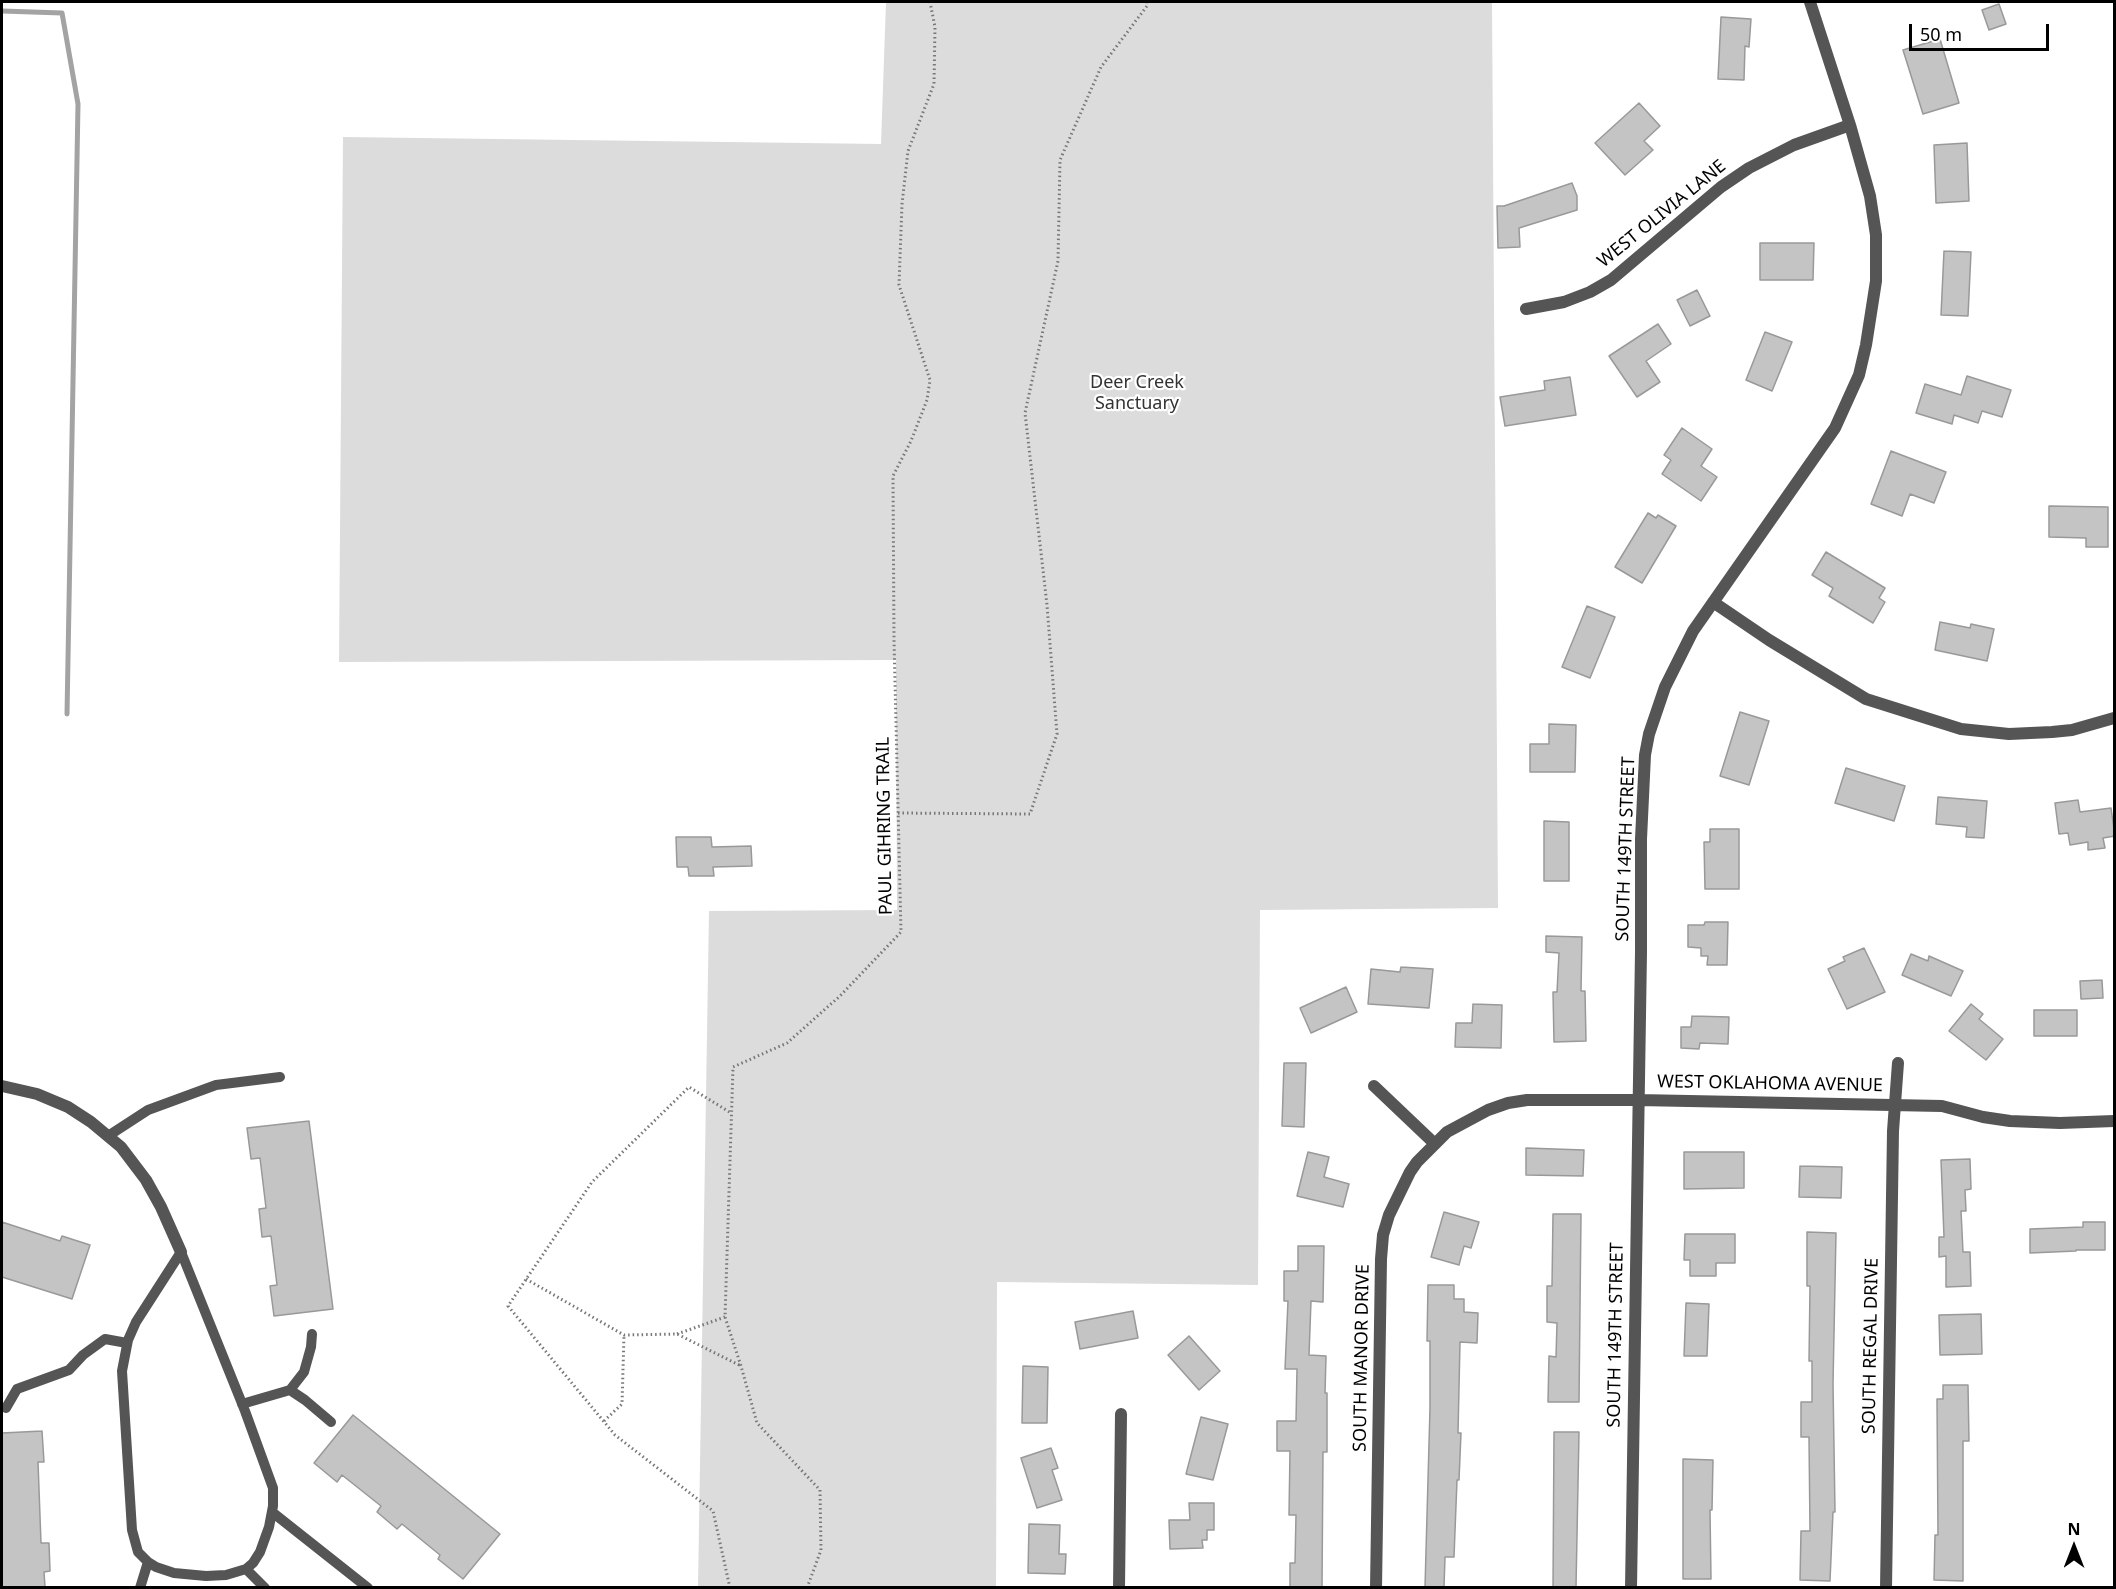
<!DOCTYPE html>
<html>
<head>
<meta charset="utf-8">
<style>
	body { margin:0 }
	#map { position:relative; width:2116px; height:1589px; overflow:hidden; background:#fff; font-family:"Noto Sans",sans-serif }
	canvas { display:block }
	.frame { position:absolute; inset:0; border:3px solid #000; pointer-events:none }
	.north { position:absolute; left:2044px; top:1517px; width:60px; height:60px; -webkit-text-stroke:4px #fff; paint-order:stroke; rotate:0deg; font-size:16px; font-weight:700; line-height:24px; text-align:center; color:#000 }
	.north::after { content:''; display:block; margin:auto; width:21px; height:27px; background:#000; clip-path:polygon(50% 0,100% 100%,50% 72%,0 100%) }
	.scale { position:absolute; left:1909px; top:24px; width:140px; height:27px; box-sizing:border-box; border:3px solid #000; border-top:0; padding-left:8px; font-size:18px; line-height:21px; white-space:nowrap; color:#000; -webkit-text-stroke:4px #fff; paint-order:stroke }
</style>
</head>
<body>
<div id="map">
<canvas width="2116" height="1589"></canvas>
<div class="frame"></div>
<div class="north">N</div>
<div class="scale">50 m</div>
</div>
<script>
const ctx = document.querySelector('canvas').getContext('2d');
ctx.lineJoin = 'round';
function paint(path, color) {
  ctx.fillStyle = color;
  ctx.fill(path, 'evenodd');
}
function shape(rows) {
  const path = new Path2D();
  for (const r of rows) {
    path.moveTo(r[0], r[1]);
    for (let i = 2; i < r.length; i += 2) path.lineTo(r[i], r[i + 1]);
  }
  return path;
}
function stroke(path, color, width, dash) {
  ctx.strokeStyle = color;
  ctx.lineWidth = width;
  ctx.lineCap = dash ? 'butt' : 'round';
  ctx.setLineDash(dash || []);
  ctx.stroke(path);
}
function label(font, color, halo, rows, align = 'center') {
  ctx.font = font + ' "Noto Sans",sans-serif';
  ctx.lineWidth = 4.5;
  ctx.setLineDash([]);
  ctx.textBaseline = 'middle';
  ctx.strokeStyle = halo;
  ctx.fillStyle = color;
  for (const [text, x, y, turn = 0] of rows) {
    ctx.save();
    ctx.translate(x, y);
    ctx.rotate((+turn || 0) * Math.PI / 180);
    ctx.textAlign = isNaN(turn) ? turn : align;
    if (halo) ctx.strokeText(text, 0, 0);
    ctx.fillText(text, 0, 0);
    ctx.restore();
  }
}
paint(shape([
	[886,2,1492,2,1498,908,1260,910,1258,1285,997,1282,996,1587,698,1587,709,911,897,910,896,660,339,662,343,137,881,144]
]), '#dcdcdc');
stroke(shape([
	[2,11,62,13,78,104,67,714]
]), '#a3a3a3', 5);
const building = shape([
	[1999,4,2006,24,1989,30,1982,10,1999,4],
	[1721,17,1751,19,1749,47,1745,46,1744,80,1718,79,1721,17],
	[1940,39,1959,103,1923,114,1903,50,1940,39],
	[1639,103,1660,126,1644,141,1653,150,1625,175,1595,143,1639,103],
	[1967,143,1969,201,1936,203,1934,145,1967,143],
	[1572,183,1577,196,1577,210,1519,228,1520,247,1498,248,1497,206,1504,206,1572,183],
	[1760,243,1814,243,1813,280,1760,280,1760,243],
	[1944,251,1971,252,1968,316,1941,315,1944,251],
	[1697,290,1710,316,1690,326,1677,300,1697,290],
	[1658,324,1671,344,1646,361,1660,382,1637,397,1609,356,1658,324],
	[1765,332,1792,342,1772,391,1746,380,1765,332],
	[1967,376,2011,390,2002,417,1982,411,1978,423,1954,415,1952,424,1916,413,1925,384,1961,395,1967,376],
	[1570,377,1576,415,1505,426,1500,397,1545,390,1544,381,1570,377],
	[1682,428,1712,449,1701,466,1717,477,1701,501,1662,474,1671,460,1664,455,1682,428],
	[1891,451,1946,472,1934,503,1910,494,1902,516,1871,504,1891,451],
	[2049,506,2108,507,2108,547,2086,547,2086,538,2049,537,2049,506],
	[1648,513,1656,518,1658,515,1676,526,1642,583,1615,567,1648,513],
	[1826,552,1885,588,1879,598,1885,602,1873,623,1829,596,1833,588,1812,575,1826,552],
	[1587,606,1615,617,1590,678,1562,667,1587,606],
	[1940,622,1970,628,1971,624,1994,629,1987,661,1935,650,1940,622],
	[1740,712,1769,721,1749,785,1720,776,1740,712],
	[1549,724,1576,725,1575,772,1530,772,1530,744,1549,744,1549,724],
	[1846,768,1905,786,1894,821,1835,803,1846,768],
	[1938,797,1987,801,1984,838,1966,837,1967,827,1936,824,1938,797],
	[2078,800,2080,812,2111,808,2115,836,2103,838,2105,848,2088,850,2088,842,2070,845,2068,833,2059,834,2055,803,2078,800],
	[1544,821,1569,822,1569,881,1544,881,1544,821],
	[1710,829,1739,829,1739,889,1705,889,1704,842,1710,842,1710,829],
	[676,837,711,837,712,847,751,846,752,866,713,867,714,876,689,876,688,867,677,867,676,837],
	[1705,922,1728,922,1727,965,1707,965,1708,956,1701,956,1701,948,1688,947,1688,925,1704,925,1705,922],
	[1546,936,1582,937,1581,991,1585,991,1586,1041,1554,1042,1553,992,1557,992,1559,953,1546,952,1546,936],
	[1864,948,1885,992,1847,1009,1828,969,1845,961,1843,957,1864,948],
	[1911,954,1928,961,1929,956,1963,971,1951,996,1902,975,1911,954],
	[1401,967,1433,969,1429,1008,1368,1004,1371,969,1400,972,1401,967],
	[2102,980,2103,998,2081,999,2080,981,2102,980],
	[1346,987,1357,1012,1311,1033,1300,1008,1346,987],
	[1473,1004,1502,1005,1501,1048,1455,1047,1456,1023,1472,1023,1473,1004],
	[1971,1004,1983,1014,1979,1019,2003,1039,1986,1060,1949,1031,1971,1004],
	[2034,1010,2077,1010,2077,1036,2034,1036,2034,1010],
	[1692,1016,1729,1017,1728,1044,1700,1043,1699,1049,1681,1048,1681,1027,1691,1027,1692,1016],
	[1284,1063,1306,1063,1304,1127,1282,1126,1284,1063],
	[309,1121,333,1309,274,1316,270,1286,277,1285,271,1236,262,1237,259,1209,266,1208,260,1158,251,1159,247,1128,309,1121],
	[1526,1148,1584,1150,1583,1176,1526,1175,1526,1148],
	[1308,1152,1329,1157,1324,1177,1349,1184,1343,1207,1297,1196,1308,1152],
	[1684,1152,1744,1152,1744,1188,1684,1189,1684,1152],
	[1970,1159,1971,1189,1965,1190,1966,1211,1961,1211,1963,1252,1970,1252,1971,1286,1946,1287,1946,1256,1939,1257,1939,1237,1944,1237,1941,1160,1970,1159],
	[1800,1166,1842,1167,1841,1198,1799,1197,1800,1166],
	[1444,1212,1479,1222,1471,1248,1464,1246,1459,1265,1431,1257,1444,1212],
	[1553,1214,1581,1214,1579,1402,1548,1402,1549,1356,1556,1357,1557,1323,1547,1322,1547,1286,1552,1286,1553,1214],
	[2,1222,60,1241,62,1236,90,1245,72,1299,2,1277,2,1222],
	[2083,1222,2105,1222,2105,1250,2076,1250,2076,1251,2030,1253,2030,1229,2083,1227,2083,1222],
	[1807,1232,1836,1233,1833,1384,1835,1512,1833,1512,1830,1581,1800,1580,1801,1531,1810,1531,1809,1437,1801,1437,1801,1402,1812,1402,1812,1361,1809,1361,1810,1286,1807,1286,1807,1232],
	[1685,1234,1735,1234,1735,1263,1716,1263,1716,1276,1690,1276,1690,1260,1684,1260,1685,1234],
	[1298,1246,1324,1246,1323,1302,1311,1301,1309,1355,1326,1356,1325,1393,1327,1393,1327,1452,1323,1452,1322,1587,1290,1587,1290,1563,1295,1563,1296,1515,1289,1515,1290,1451,1277,1451,1277,1421,1296,1421,1297,1369,1285,1369,1288,1301,1284,1301,1284,1271,1298,1271,1298,1246],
	[1428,1285,1454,1285,1454,1299,1464,1299,1464,1312,1478,1313,1477,1343,1460,1342,1458,1433,1461,1433,1459,1480,1457,1480,1454,1557,1445,1557,1444,1587,1425,1587,1430,1408,1430,1341,1427,1341,1428,1285],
	[1686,1303,1709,1304,1707,1356,1684,1356,1686,1303],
	[1133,1311,1138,1338,1080,1349,1075,1322,1133,1311],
	[1981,1314,1982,1354,1940,1355,1939,1315,1981,1314],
	[1189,1336,1220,1371,1199,1390,1168,1355,1189,1336],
	[1023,1366,1048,1367,1047,1423,1022,1423,1023,1366],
	[1943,1385,1968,1385,1969,1441,1963,1441,1963,1581,1934,1580,1935,1535,1938,1535,1937,1399,1943,1399,1943,1385],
	[353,1415,500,1534,463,1579,438,1559,440,1555,402,1524,397,1529,377,1512,381,1506,342,1475,337,1482,314,1463,353,1415],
	[1201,1417,1228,1424,1213,1480,1186,1474,1201,1417],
	[42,1431,44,1462,38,1462,41,1543,49,1543,50,1571,44,1572,45,1587,2,1587,2,1433,42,1431],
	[1554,1432,1579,1432,1576,1587,1553,1587,1554,1432],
	[1051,1448,1058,1468,1052,1470,1062,1500,1037,1508,1021,1458,1051,1448],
	[1683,1459,1713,1460,1712,1510,1710,1510,1711,1579,1683,1579,1683,1459],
	[1189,1503,1214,1503,1214,1530,1207,1530,1207,1540,1202,1540,1203,1548,1170,1549,1169,1520,1190,1520,1189,1503],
	[1029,1524,1060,1525,1059,1554,1066,1554,1065,1574,1028,1573,1029,1524]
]);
paint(building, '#c4c4c4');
stroke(building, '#999', 1.5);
stroke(shape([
	[898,813,1030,814,1057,734,1047,605,1025,413,1058,261,1060,160,1101,67,1147,6,1147,2],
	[526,1279,624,1335,677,1334,741,1366],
	[677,1334,725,1317],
	[604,1421,622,1404,624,1335],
	[730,1588,713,1511,615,1435,508,1306,592,1182,689,1087,731,1113],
	[807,1588,821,1550,820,1490,757,1423,741,1366,725,1317,733,1067,787,1043,840,996,901,932,894,640,893,476,911,441,927,400,930,380,899,285,902,204,908,151,934,84,935,27,930,2]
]), '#777', 3, [1.5, 3]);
stroke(shape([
	[108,1136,148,1110,216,1085,280,1077],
	[181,1252,245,1411,273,1488,273,1506,269,1527,260,1552,253,1563,246,1569,226,1575,206,1576,174,1573,156,1567,148,1562,138,1552,132,1530,122,1371,128,1340,136,1322,181,1252],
	[290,1390,304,1372,311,1347,312,1334],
	[242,1404,290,1390,305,1400,331,1422],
	[6,1408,17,1389,69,1370,83,1355,105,1339,127,1343],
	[272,1512,368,1588],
	[246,1569,265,1588],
	[140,1588,148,1562]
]), '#555', 10);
stroke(shape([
	[1526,309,1564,302,1590,292,1611,280,1721,187,1749,168,1794,145,1850,125],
	[1713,602,1769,640,1866,699,1961,729,2009,734,2052,732,2072,730,2114,718],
	[2,1086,37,1094,68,1107,91,1122,121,1147,146,1180,161,1207,181,1252],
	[1374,1086,1435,1144],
	[1119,1588,1121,1414],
	[1376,1588,1381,1259,1383,1235,1389,1215,1410,1172,1417,1162,1447,1132,1488,1110,1508,1103,1527,1100,1638,1100,1942,1106,1983,1117,2010,1121,2060,1123,2114,1121],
	[1631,1588,1641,952,1641,839,1645,755,1649,734,1665,687,1693,631,1835,428,1859,375,1866,345,1876,281,1876,235,1870,196,1850,125,1810,2],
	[1886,1588,1893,1131,1898,1063]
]), '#555', 12);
label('18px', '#000', '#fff', [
	["WEST OLIVIA LANE",1662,214,-39],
	["PAUL GIHRING TRAIL",885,826,-91],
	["SOUTH 149TH STREET",1626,849,-88],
	["WEST OKLAHOMA AVENUE",1770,1084,1],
	["SOUTH 149TH STREET",1616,1335,-89],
	["SOUTH REGAL DRIVE",1871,1346,-89],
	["SOUTH MANOR DRIVE",1362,1358,-89]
]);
label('18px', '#333', '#fff', [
	["Deer Creek",1137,383],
	["Sanctuary",1137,404]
]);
</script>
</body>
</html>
